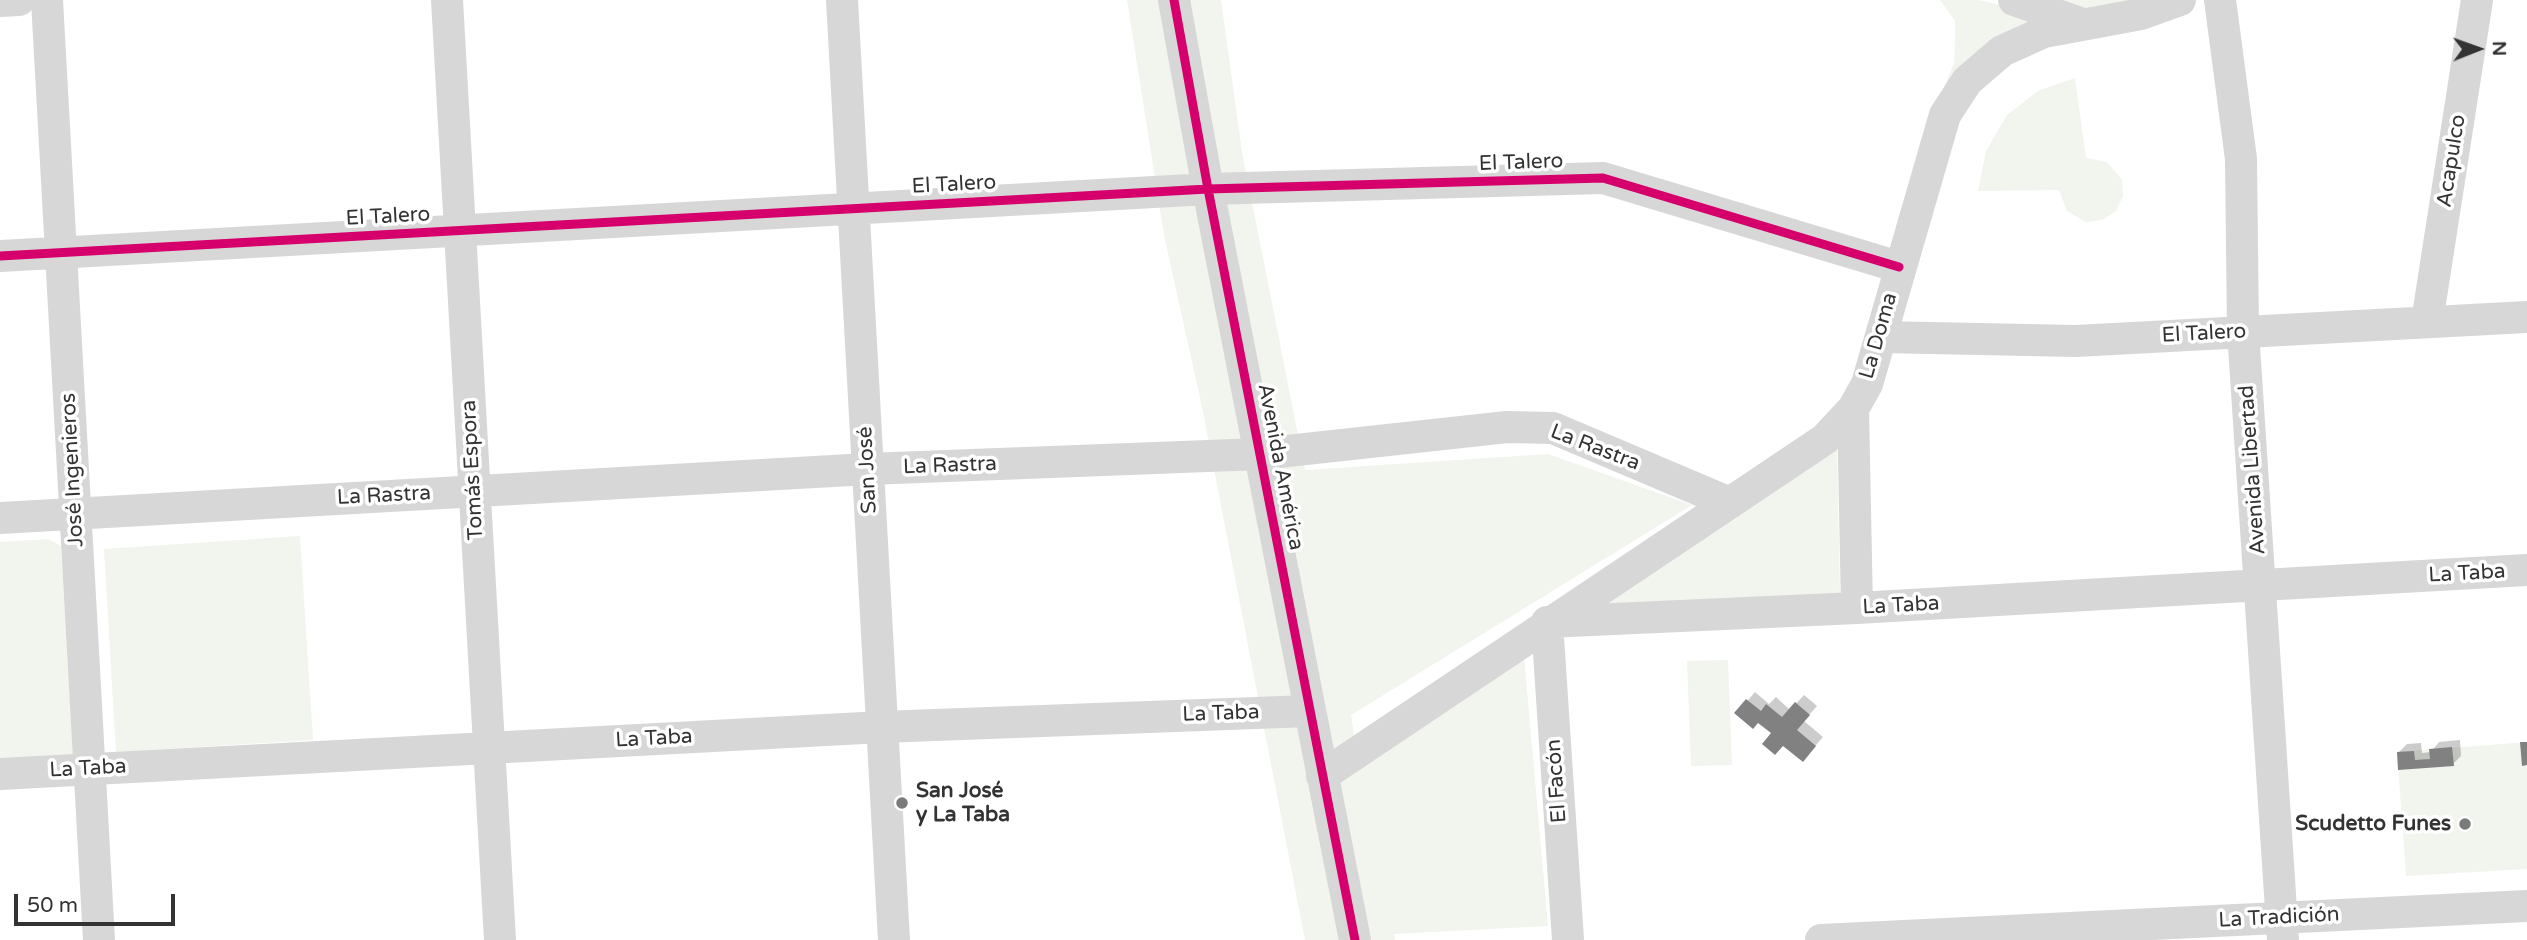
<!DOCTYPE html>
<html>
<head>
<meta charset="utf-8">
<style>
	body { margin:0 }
	#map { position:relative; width:2527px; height:940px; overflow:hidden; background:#fff; font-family:"Varela Round",sans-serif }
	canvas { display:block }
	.north { position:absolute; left:2443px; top:14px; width:70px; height:70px; -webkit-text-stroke:5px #fff; paint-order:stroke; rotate:89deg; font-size:19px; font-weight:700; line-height:28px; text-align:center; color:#333 }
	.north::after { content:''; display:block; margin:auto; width:24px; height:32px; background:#333; clip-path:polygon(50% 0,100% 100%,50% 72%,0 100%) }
	.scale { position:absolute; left:14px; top:894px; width:161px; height:32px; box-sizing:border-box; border:4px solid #333; border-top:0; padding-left:9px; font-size:21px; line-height:24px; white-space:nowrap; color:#333; -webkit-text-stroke:5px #fff; paint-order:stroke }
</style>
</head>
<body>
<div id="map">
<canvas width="2527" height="940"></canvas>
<div class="north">N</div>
<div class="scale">50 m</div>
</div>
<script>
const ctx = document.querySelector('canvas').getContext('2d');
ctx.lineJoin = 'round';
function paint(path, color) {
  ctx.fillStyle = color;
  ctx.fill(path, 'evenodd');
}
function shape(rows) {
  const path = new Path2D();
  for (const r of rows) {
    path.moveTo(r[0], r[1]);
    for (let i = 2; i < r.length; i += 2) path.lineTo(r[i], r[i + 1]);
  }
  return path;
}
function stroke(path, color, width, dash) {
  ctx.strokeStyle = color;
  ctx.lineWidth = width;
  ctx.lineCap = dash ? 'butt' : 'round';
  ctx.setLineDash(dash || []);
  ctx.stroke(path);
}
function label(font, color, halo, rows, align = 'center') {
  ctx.font = font + ' "Varela Round",sans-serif';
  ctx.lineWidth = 7;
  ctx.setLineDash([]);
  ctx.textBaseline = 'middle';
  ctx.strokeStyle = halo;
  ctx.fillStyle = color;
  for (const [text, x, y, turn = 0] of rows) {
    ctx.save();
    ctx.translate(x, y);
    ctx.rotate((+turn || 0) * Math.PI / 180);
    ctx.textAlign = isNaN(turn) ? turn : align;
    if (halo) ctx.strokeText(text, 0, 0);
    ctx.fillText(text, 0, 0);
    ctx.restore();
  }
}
paint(shape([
	[1127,0,1164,0,1340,940,1305,940,1202,407,1164,235],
	[1185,0,1221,0,1242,152,1305,470,1548,454,1692,505,1351,715,1359,765,1524,656,1548,926,1394,934,1395,940,1364,940],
	[1940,0,1979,0,2051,18,1934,111,1954,63,1955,40,1955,21],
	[2052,0,2163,0,2097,13],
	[2075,78,2086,158,2107,162,2122,180,2123,196,2116,211,2102,220,2086,222,2067,211,2059,190,1978,191,1986,151,2007,115,2038,91],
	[1837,446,1840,597,1594,605],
	[300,536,313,740,116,752,104,549],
	[48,539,61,546,73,757,0,761,0,542],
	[1728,660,1732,765,1691,766,1687,661],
	[2527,742,2527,869,2406,876,2397,752]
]), '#f1f5ed');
paint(shape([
	[1755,692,1769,704,1776,697,1790,710,1804,695,1817,706,1804,721,1823,737,1810,752,1773,733,1759,721,1737,713],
	[2460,740,2461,756,2453,764,2400,769,2399,752,2407,744,2421,743,2422,753,2431,752,2439,742]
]), '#0003');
paint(shape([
	[1746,699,1761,711,1766,704,1782,717,1795,702,1810,715,1797,730,1816,746,1803,762,1783,746,1775,755,1762,744,1771,733,1758,723,1753,729,1734,713],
	[2520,742,2527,742,2527,765,2522,766],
	[2452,747,2454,766,2398,770,2397,752,2414,751,2415,760,2430,759,2429,749]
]), '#818181');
stroke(shape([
	[47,0,99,940],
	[447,0,500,940],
	[842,0,894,940],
	[1174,0,1208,189,1355,940],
	[2014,0,2083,24],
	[2220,0,2241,159,2243,331,2283,940],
	[0,1,19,0],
	[0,256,1208,189,1603,178,1899,267],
	[2427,322,2477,0],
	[1881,337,2076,341,2527,317],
	[0,518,868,469,1260,454,1507,427,1553,428,1730,503],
	[1857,608,1853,409,1867,384,1945,115,1967,81,2002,51,2044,32,2141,14,2180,0],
	[1547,622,1857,608,2527,570],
	[1547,622,1568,940],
	[0,774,882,727,1309,711],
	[1322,776,1825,439,1853,409],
	[1821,940,2527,906]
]), '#d7d7d7', 32);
stroke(shape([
	[1174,0,1208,189,1355,940],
	[0,256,1208,189,1603,178,1899,267]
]), '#d6006c', 9);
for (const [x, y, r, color] of [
	[902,803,7,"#7a7a7a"],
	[2465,824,7,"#7a7a7a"]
]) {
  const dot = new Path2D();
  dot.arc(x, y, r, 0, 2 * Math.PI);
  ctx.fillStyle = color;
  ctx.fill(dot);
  stroke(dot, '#fff', 2.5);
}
label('21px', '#333', '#fff', [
	["Acapulco",2452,161,-81],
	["El Talero",1521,163,-2],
	["El Talero",954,185,-3],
	["El Talero",388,217,-3],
	["El Talero",2204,334,-3],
	["La Doma",1879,336,-74],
	["La Rastra",1595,448,21],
	["La Rastra",950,466,-2],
	["Avenida América",1280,467,79],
	["José Ingenieros",73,470,-93],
	["Tomás Espora",473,470,-93],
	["San José",868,470,-93],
	["Avenida Libertad",2253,470,-94],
	["La Rastra",384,496,-3],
	["La Taba",2467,574,-3],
	["La Taba",1901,606,-3],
	["La Taba",1221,714,-2],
	["La Taba",654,739,-3],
	["La Taba",88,769,-3],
	["El Facón",1557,781,-94],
	["La Tradición",2279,918,-3]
]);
label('bold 21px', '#333', '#fff', [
	["San José",916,791],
	["y La Taba",916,815],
	["Scudetto Funes",2451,824,"right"]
], 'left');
</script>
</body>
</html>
